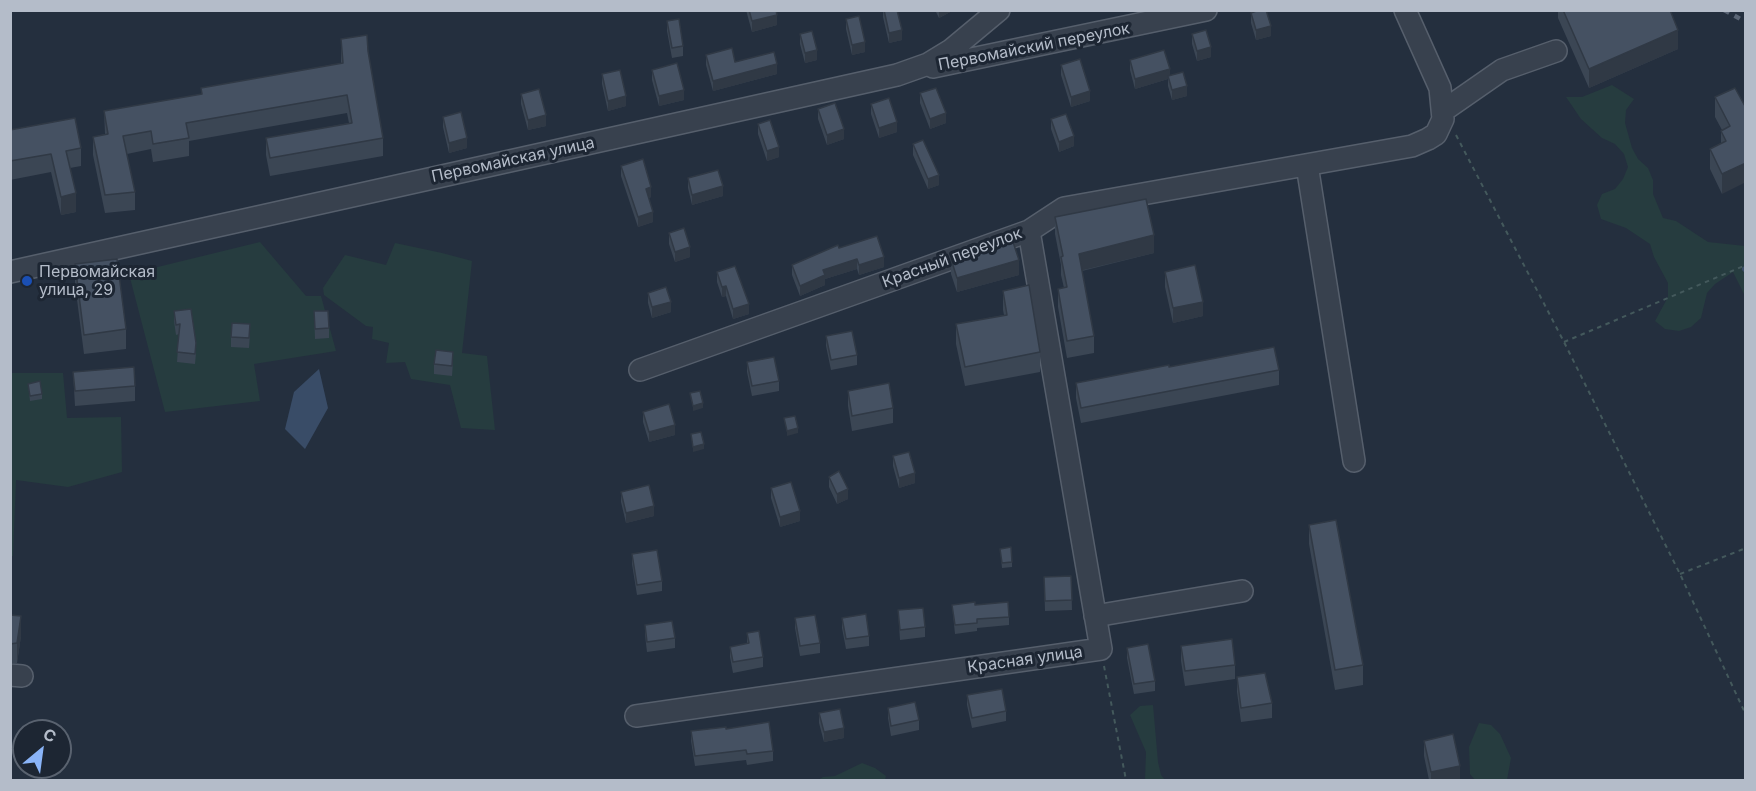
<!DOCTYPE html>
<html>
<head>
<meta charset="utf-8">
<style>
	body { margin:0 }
	#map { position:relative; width:1756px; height:791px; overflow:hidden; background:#242f3e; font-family:Inter,sans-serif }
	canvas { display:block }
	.frame { position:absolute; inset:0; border:12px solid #b4bcc9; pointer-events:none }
	.north { position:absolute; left:12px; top:719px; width:60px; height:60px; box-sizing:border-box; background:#1d2633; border:2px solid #59626f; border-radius:50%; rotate:29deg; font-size:16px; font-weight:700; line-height:24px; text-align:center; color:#b4bcc9 }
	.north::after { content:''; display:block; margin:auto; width:21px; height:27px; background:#8ab4f8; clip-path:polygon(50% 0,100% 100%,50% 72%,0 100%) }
</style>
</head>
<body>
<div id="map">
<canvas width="1756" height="791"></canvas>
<div class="frame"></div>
<div class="north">С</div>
</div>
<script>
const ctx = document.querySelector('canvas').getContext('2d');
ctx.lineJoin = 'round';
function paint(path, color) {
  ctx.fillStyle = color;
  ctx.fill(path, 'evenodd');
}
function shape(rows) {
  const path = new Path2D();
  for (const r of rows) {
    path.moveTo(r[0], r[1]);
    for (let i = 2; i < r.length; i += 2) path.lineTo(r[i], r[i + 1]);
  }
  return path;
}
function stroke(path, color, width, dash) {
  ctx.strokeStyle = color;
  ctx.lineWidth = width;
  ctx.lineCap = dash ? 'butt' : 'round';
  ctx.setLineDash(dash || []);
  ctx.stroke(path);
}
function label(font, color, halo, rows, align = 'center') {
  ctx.font = font + ' Inter,sans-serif';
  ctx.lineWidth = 6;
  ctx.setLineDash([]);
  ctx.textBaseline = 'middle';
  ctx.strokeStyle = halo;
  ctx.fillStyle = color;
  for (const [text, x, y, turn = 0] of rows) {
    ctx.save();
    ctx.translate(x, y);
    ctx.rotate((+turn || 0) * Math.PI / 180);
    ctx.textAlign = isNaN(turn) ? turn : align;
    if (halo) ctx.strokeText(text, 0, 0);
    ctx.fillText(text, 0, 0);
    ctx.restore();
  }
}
paint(shape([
	[1612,85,1634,99,1626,110,1625,123,1632,148,1638,159,1648,168,1653,180,1653,194,1663,218,1676,221,1708,242,1745,246,1745,296,1733,272,1715,284,1707,293,1701,318,1691,327,1679,331,1665,329,1655,321,1668,297,1668,283,1654,257,1650,244,1626,228,1601,219,1597,205,1602,194,1615,189,1623,179,1628,167,1624,154,1615,144,1602,138,1581,119,1566,97,1582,97],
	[260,242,306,296,321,296,336,351,254,364,260,401,165,412,129,274],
	[395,243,442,253,472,261,462,353,487,356,495,430,461,428,450,385,411,379,405,362,386,363,389,343,372,339,373,327,366,326,324,295,323,288,345,255,386,265],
	[10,373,63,373,67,418,121,417,122,472,68,487,16,480,13,556,11,556],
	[1153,705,1158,762,1161,775,1165,780,1145,780,1146,752,1130,715,1140,706],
	[1479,723,1491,725,1500,734,1511,758,1507,780,1475,780,1470,774,1469,747],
	[862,763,875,768,886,776,885,780,818,780,823,777,835,776]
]), '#263c3f');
paint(shape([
	[319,369,328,408,305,449,285,429,294,392]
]), '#394c67');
stroke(shape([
	[1744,269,1746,271]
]), '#394c67', 4.5);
const minor = shape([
	[933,67,1206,10],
	[1443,111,1502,70,1556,51],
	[1307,165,1354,461],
	[10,272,897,75,928,64,951,50,999,10],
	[640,370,1029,231,1064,208,1412,146,1428,139,1436,134,1443,119,1440,88,1405,10],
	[1095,616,1242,591],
	[10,675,22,676],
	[636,716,1101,649,1029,231]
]);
stroke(minor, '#565f6c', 24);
stroke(shape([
	[1456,135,1564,342,1680,574,1746,715],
	[1564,342,1746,265],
	[1680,574,1746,548],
	[1104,666,1126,780]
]), '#44595c', 2, [4.5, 4.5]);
stroke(minor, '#38414e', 21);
stroke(shape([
	[1724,10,1746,22]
]), '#5a6575', 4.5, [6, 6]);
paint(shape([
	[746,10,776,10,777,25,752,32],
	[883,10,897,10,902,40,889,43,883,17],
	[935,10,954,10,939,18],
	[1558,10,1670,10,1678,49,1589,88,1558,18],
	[1251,13,1271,36,1256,40,1251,23],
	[846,19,865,52,852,55,846,29],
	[667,21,683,46,683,56,672,58,667,31],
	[800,34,817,60,805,63,800,44],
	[1192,34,1211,57,1197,61,1192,44],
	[341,39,368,51,383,138,383,156,270,176,266,155,266,138,349,123,347,113,189,141,189,156,153,162,151,149,127,154,135,192,135,210,105,213,93,155,93,137,105,134,104,111,201,94,201,88,341,63],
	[706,55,735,62,777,74,713,91,706,65],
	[1130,60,1170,75,1187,96,1172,100,1168,86,1168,79,1135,89,1130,70],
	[1061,65,1090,101,1071,107,1061,75],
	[652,70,684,100,659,106,652,80],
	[602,74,626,106,608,111,602,84],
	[1735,88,1722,194,1710,169,1710,149,1721,144,1721,131,1722,130,1715,117,1715,97],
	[920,93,946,123,930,129,920,103],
	[521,94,546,126,528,130,521,104],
	[871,104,897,132,879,138,871,114],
	[818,109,844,139,827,145,818,119],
	[443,117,467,148,449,153,443,127],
	[1051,119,1074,146,1059,152,1051,129],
	[758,124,779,157,767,161,758,134],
	[10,130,81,148,81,166,70,168,76,212,61,215,51,172,10,180],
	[913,144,939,185,928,189,913,155],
	[621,166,651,197,649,198,653,222,638,227,621,176],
	[688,178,723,196,692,205,688,188],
	[1055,217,1154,253,1082,271,1094,336,1094,353,1067,358,1058,307,1058,289,1064,288,1061,275,1061,265,1055,234],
	[669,233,690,257,675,262,669,244],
	[839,248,884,267,859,275,857,269,825,279,825,285,800,296,792,275,792,265],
	[951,259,1019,275,957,292,951,274],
	[75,264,126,329,126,349,84,354,75,284],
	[717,272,749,314,733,319,726,296,722,297,717,282],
	[1165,272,1203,316,1173,323,1165,287],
	[1003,291,1040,352,1040,372,965,386,956,344,956,324,1004,315,1003,310],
	[648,293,671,312,652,318,648,303],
	[174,311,196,353,195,364,177,362,179,334,176,335,174,321],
	[314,311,329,328,329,338,315,339],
	[250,334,249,348,231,347,231,337],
	[826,336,857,355,857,365,831,370,826,346],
	[453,362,452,376,434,374,434,364],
	[747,362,779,381,779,391,752,396,747,372],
	[1169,367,1279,370,1279,385,1081,423,1076,398,1076,383],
	[73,372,135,386,135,401,75,406],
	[28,384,42,394,42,399,30,401],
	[848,391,893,408,893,423,852,431,848,406],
	[643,412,675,435,649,442,643,422],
	[893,456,915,483,899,488,893,466],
	[829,477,848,499,837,504,829,487],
	[771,488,800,521,780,527,771,498],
	[621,492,654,516,626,523,621,502],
	[1309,525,1363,665,1363,685,1335,690,1309,544],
	[1000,549,1012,562,1012,567,1002,568],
	[632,554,662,581,662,591,637,595,632,564],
	[1071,576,1072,610,1045,611,1044,577],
	[952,605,975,605,1009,617,1009,625,977,628,977,631,955,634],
	[898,610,925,627,925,637,900,640],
	[10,615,21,636,17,663,10,664],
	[795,618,820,643,820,653,800,656,795,628],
	[842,618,869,636,869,646,846,649,842,628],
	[645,625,675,638,675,648,647,652,645,635],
	[747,633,763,657,763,667,733,673,730,657,730,647,747,644],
	[1181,646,1235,665,1235,679,1185,686,1181,661],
	[1127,648,1155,681,1155,691,1134,694,1127,658],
	[1237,677,1272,703,1272,718,1241,722,1237,692],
	[967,695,1006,711,1006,721,972,728,967,705],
	[888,708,919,720,919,730,891,736,888,718],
	[819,713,844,738,824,742,819,723],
	[726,729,773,751,773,761,747,765,746,760,695,766,691,741,691,731],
	[1424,741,1460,780,1429,780,1424,756]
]), '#3b4654');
paint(shape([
	[939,10,954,10,939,18],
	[777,15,777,25,752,32,752,21],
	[1271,26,1271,36,1256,40,1256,30],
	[902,30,902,40,889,43,889,33],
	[1678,30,1678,49,1589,88,1589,69],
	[865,42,865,52,852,55,852,45],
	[1211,47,1211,57,1197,61,1197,51],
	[817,50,817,60,805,63,805,53],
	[777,64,777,74,713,91,713,81],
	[1170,69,1170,79,1168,76,1168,79,1135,89,1135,79],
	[1187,86,1187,96,1172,100,1172,90],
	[684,90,684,100,659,106,659,96],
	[1090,91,1090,101,1071,107,1071,97],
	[626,96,626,106,608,111,608,101],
	[946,113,946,123,930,129,930,119],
	[546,115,546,126,528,130,528,120],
	[897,122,897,132,879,138,879,128],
	[844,129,844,139,827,145,827,135],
	[1074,136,1074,146,1059,152,1059,142],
	[467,138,467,148,449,153,449,143],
	[779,147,779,157,767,161,767,151],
	[1746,163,1746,182,1722,194,1722,174],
	[939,175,939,185,928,189,928,179],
	[723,186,723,196,692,205,692,195],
	[651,187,651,197,646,199,646,189],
	[76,193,76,212,61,215,61,197],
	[653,212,653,222,638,227,638,217],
	[1154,235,1154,253,1079,271,1079,254],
	[690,247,690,257,675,262,675,252],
	[884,257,884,267,859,275,859,265],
	[857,259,857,269,825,279,825,285,800,296,800,286,823,270],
	[1019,260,1019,275,957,292,957,278],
	[726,286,726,296,722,297,722,287],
	[671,302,671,312,652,318,652,307],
	[1203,302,1203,316,1173,323,1173,308],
	[749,304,749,314,733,319,733,309],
	[703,403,703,408,693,411,693,406],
	[675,425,675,435,649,442,649,432],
	[798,428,798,433,787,436,787,431],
	[704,444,704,449,693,452,693,447],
	[915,473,915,483,899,488,899,478],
	[848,489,848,499,837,504,837,494],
	[654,506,654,516,626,523,626,513],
	[800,511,800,521,780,527,780,517],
	[21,616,21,636,17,663,17,643],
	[844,728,844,738,824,742,824,732],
	[1460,766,1460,780,1431,780,1431,772]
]), '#303945');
const building = shape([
	[749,10,776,10,777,15,752,21,749,10],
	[884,10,897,10,902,30,889,33,884,10],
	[1259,10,1266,10,1271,26,1256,30,1251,13,1259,10],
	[1563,10,1670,10,1678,30,1589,69,1563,10],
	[859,16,865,42,852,45,846,19,859,16],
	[679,19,683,46,672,48,667,21,679,19],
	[1206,30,1211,47,1197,51,1192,34,1206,30],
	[812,31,817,50,805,53,800,34,812,31],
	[367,35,368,51,383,138,270,158,266,138,352,123,347,95,186,123,189,138,153,144,151,131,123,136,135,192,105,195,93,137,108,134,104,111,202,94,201,88,343,63,341,39,367,35],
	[732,48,735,62,774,52,777,64,713,81,706,55,732,48],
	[1164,50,1170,69,1135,79,1130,60,1164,50],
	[1080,59,1090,91,1071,97,1061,65,1080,59],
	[677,63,684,90,659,96,652,70,677,63],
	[620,70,626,96,608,101,602,74,620,70],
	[1183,72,1187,86,1172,90,1168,76,1183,72],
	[936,88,946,113,930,119,920,93,936,88],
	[1735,88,1746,108,1746,163,1722,174,1710,149,1726,141,1721,131,1730,126,1715,97,1735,88],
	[539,89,546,115,528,120,521,94,539,89],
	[889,98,897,122,879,128,871,104,889,98],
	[835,103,844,129,827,135,818,109,835,103],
	[461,112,467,138,449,143,443,117,461,112],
	[1066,114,1074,136,1059,142,1051,119,1066,114],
	[75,118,81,148,66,151,76,193,61,197,51,154,10,161,10,130,75,118],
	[770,120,779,147,767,151,758,124,770,120],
	[923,140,939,175,928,179,913,144,923,140],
	[643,159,651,187,646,189,653,212,638,217,621,166,643,159],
	[718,170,723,186,692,195,688,178,718,170],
	[1146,199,1154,235,1079,254,1094,336,1067,341,1058,289,1067,287,1061,257,1063,256,1055,217,1146,199],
	[684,228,690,247,675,252,669,233,684,228],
	[877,236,884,257,859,265,857,259,823,270,825,275,800,286,792,265,838,245,839,248,877,236],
	[1013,242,1019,260,957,278,951,259,1013,242],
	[117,259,126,329,84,335,75,264,117,259],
	[1195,265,1203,302,1173,308,1165,272,1195,265],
	[735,266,749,304,733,309,726,286,722,287,717,272,735,266],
	[1029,285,1040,352,965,367,956,324,1007,315,1003,291,1029,285],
	[666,287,671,302,652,307,648,293,666,287],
	[191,309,196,343,195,354,177,352,180,324,176,325,174,311,191,309],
	[314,311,328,311,329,328,315,329,314,311],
	[232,323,250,324,249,338,231,337,232,323],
	[852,331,857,355,831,360,826,336,852,331],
	[1274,347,1279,370,1081,408,1076,383,1169,365,1169,367,1274,347],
	[436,350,453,352,452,366,434,364,436,350],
	[774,357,779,381,752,386,747,362,774,357],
	[134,367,135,386,75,391,73,372,134,367],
	[40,381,42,394,30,396,28,384,40,381],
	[889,383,893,408,852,416,848,391,889,383],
	[700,391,703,403,693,406,690,393,700,391],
	[669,404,675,425,649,432,643,412,669,404],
	[795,416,798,428,787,431,784,418,795,416],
	[701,432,704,444,693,447,691,434,701,432],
	[909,452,915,473,899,478,893,456,909,452],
	[839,471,848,489,837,494,829,477,839,471],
	[791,482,800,511,780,517,771,488,791,482],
	[649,485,654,506,626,513,621,492,649,485],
	[1336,520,1363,665,1335,670,1309,525,1336,520],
	[1011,547,1012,562,1002,563,1000,549,1011,547],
	[657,550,662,581,637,585,632,554,657,550],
	[1071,576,1072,600,1045,601,1044,577,1071,576],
	[975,602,975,605,1008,602,1009,617,977,619,977,623,955,625,952,605,975,602],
	[923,608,925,627,900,630,898,610,923,608],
	[866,614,869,636,846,639,842,618,866,614],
	[10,615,21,616,17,643,10,644,10,615],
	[815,615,820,643,800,646,795,618,815,615],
	[672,621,675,638,647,642,645,625,672,621],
	[759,631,763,657,733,662,730,647,749,643,747,633,759,631],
	[1232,639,1235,665,1185,671,1181,646,1232,639],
	[1148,644,1155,681,1134,684,1127,648,1148,644],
	[1265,673,1272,703,1241,708,1237,677,1265,673],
	[1002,689,1006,711,972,718,967,695,1002,689],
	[915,702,919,720,891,726,888,708,915,702],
	[840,709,844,728,824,732,819,713,840,709],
	[769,722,773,751,747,754,746,750,695,756,691,731,726,727,726,729,769,722],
	[1453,734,1460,766,1431,772,1424,741,1453,734]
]);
paint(building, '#455162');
stroke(building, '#303945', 1.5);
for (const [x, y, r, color] of [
	[27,281,6,"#1a4fb4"]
]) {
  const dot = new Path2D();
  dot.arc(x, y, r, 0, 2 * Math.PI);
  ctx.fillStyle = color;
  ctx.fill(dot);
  stroke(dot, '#1d2633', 2);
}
label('16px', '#b4bcc9', '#1d2633', [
	["Первомайский переулок",1034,47,-11],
	["Первомайская улица",513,160,-12],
	["Красный переулок",952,258,-20],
	["Красная улица",1025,660,-8]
]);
label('16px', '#b4bcc9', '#1d2633', [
	["Первомайская",39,272],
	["улица, 29",39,290]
], 'left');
</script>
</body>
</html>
